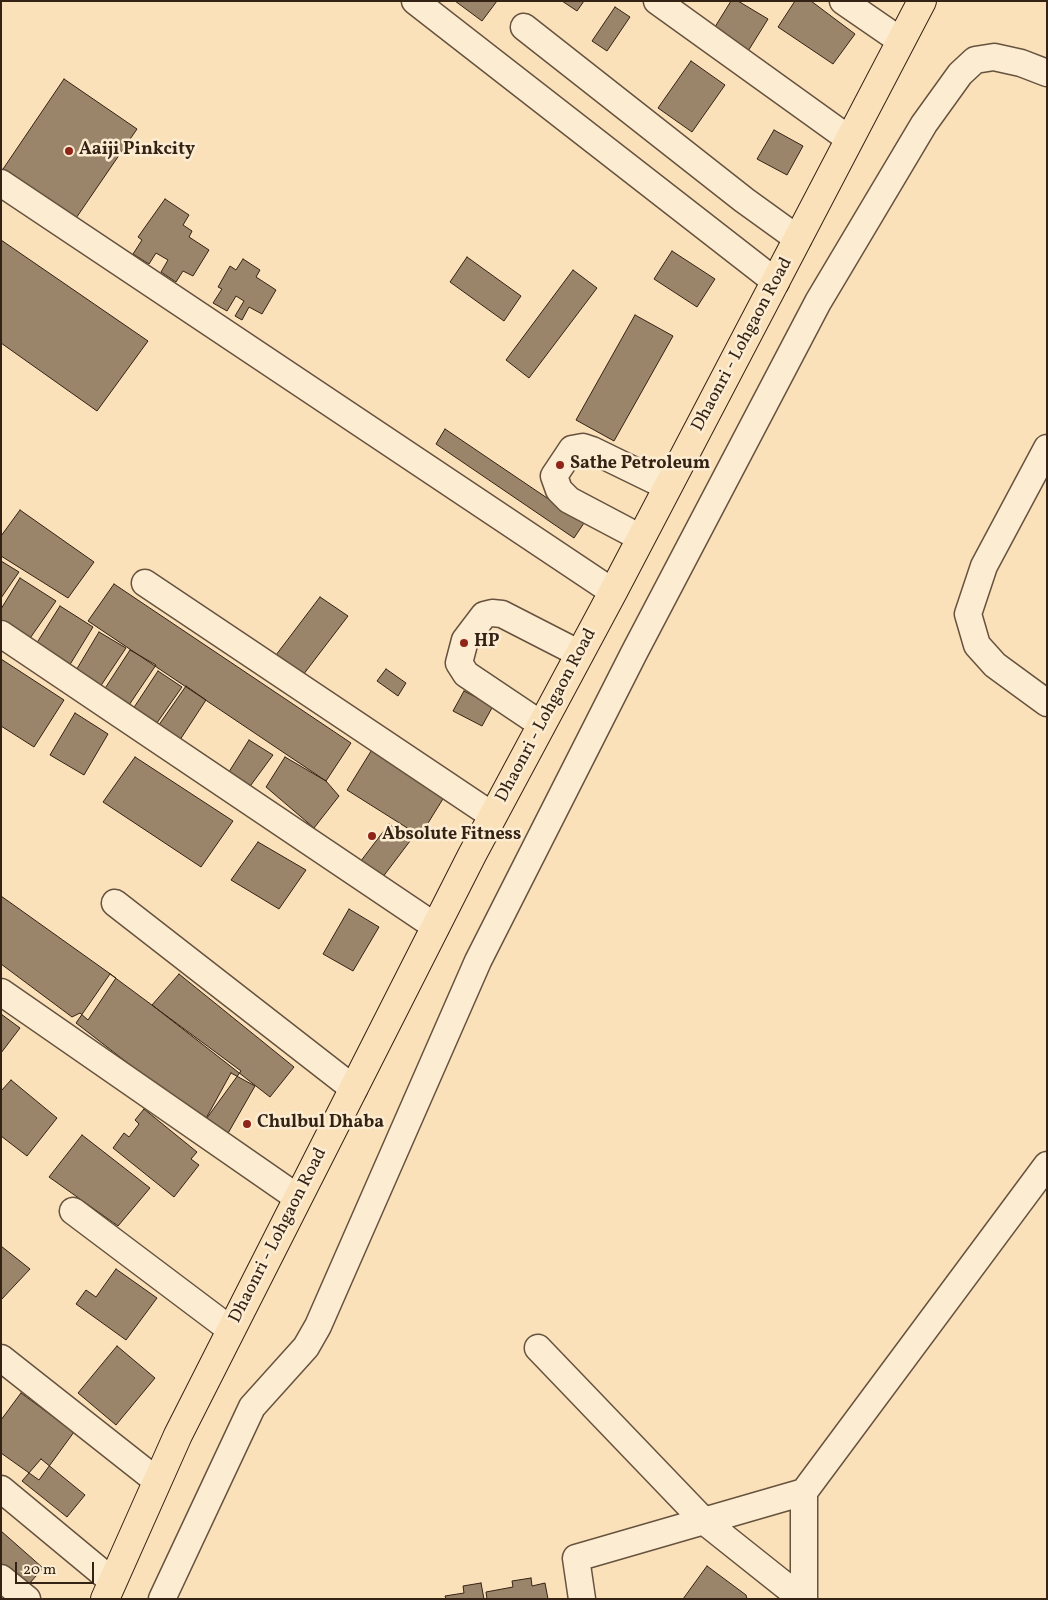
<!DOCTYPE html>
<html>
<head>
<meta charset="utf-8">
<style>
	body { margin:0 }
	#map { position:relative; width:1048px; height:1600px; overflow:hidden; background:#fae1ba; font-family:Vollkorn,serif }
	canvas { display:block }
	.frame { position:absolute; inset:0; border:2px solid #342214; pointer-events:none }
	.scale { position:absolute; left:15px; top:1562px; width:79px; height:22px; box-sizing:border-box; border:2px solid #342214; border-top:0; padding-left:6px; font-size:15px; line-height:18px; white-space:nowrap; color:#342214; -webkit-text-stroke:4px #fcecd2; paint-order:stroke }
</style>
</head>
<body>
<div id="map">
<canvas width="1048" height="1600"></canvas>
<div class="frame"></div>
<div class="scale">20 m</div>
</div>
<script>
const ctx = document.querySelector('canvas').getContext('2d');
ctx.lineJoin = 'round';
function paint(path, color) {
  ctx.fillStyle = color;
  ctx.fill(path, 'evenodd');
}
function shape(rows) {
  const path = new Path2D();
  for (const r of rows) {
    path.moveTo(r[0], r[1]);
    for (let i = 2; i < r.length; i += 2) path.lineTo(r[i], r[i + 1]);
  }
  return path;
}
function stroke(path, color, width, dash) {
  ctx.strokeStyle = color;
  ctx.lineWidth = width;
  ctx.lineCap = dash ? 'butt' : 'round';
  ctx.setLineDash(dash || []);
  ctx.stroke(path);
}
function label(font, color, halo, rows, align = 'center') {
  ctx.font = font + ' Vollkorn,serif';
  ctx.lineWidth = 5;
  ctx.setLineDash([]);
  ctx.textBaseline = 'middle';
  ctx.strokeStyle = halo;
  ctx.fillStyle = color;
  for (const [text, x, y, turn = 0] of rows) {
    ctx.save();
    ctx.translate(x, y);
    ctx.rotate((+turn || 0) * Math.PI / 180);
    ctx.textAlign = isNaN(turn) ? turn : align;
    if (halo) ctx.strokeText(text, 0, 0);
    ctx.fillText(text, 0, 0);
    ctx.restore();
  }
}
const building = shape([
	[455,1,497,1,482,21,455,1],
	[562,1,584,1,577,11,562,1],
	[731,1,738,1,768,19,745,56,710,35,731,1],
	[795,1,811,1,855,34,833,64,778,27,795,1],
	[615,7,630,17,607,51,592,41,615,7],
	[691,61,725,85,692,132,658,108,691,61],
	[64,79,137,129,72,224,1,172,64,79],
	[774,130,803,146,787,175,757,159,774,130],
	[165,199,189,215,183,225,192,231,189,237,209,250,193,276,183,271,176,282,161,272,168,260,156,253,149,264,133,254,142,240,138,237,165,199],
	[1,240,148,341,97,411,1,343,1,240],
	[672,251,715,279,697,307,654,279,672,251],
	[467,257,521,296,504,321,450,282,467,257],
	[243,259,260,270,256,277,276,290,262,314,249,307,242,320,235,316,244,301,236,296,227,311,213,303,222,289,218,287,230,266,236,270,243,259],
	[573,270,597,288,529,378,506,360,573,270],
	[635,315,673,336,614,441,576,420,635,315],
	[445,429,584,523,574,538,436,444,445,429],
	[20,510,94,562,68,598,1,556,1,536,20,510],
	[1,561,19,572,1,598,1,561],
	[20,578,56,601,26,644,1,628,1,609,20,578],
	[114,584,351,743,326,781,88,621,114,584],
	[320,597,348,616,303,675,276,655,320,597],
	[60,606,93,627,66,671,33,649,60,606],
	[99,632,126,648,96,693,72,677,99,632],
	[130,650,156,665,125,711,100,696,130,650],
	[1,659,64,700,34,747,1,726,1,659],
	[386,669,406,683,398,696,377,681,386,669],
	[158,671,182,687,152,730,129,715,158,671],
	[186,686,206,700,176,746,154,732,186,686],
	[464,691,493,706,482,726,453,711,464,691],
	[75,713,108,734,84,775,50,755,75,713],
	[249,740,273,755,248,789,227,775,249,740],
	[373,748,446,794,420,836,347,790,373,748],
	[135,757,233,821,201,867,103,802,135,757],
	[285,757,326,781,339,796,314,828,266,787,285,757],
	[389,824,410,841,376,886,354,870,389,824],
	[258,842,306,870,279,909,231,880,258,842],
	[1,896,116,978,88,1020,80,1013,72,1017,1,964,1,896],
	[349,909,379,927,353,971,323,954,349,909],
	[110,974,241,1071,204,1122,76,1023,110,974],
	[179,974,294,1067,270,1097,152,1005,179,974],
	[1,1014,20,1028,1,1053,1,1014],
	[231,1073,255,1086,227,1135,204,1122,231,1073],
	[11,1080,57,1118,27,1156,1,1136,1,1091,11,1080],
	[144,1109,197,1152,191,1159,199,1165,174,1197,113,1148,124,1133,129,1137,139,1124,135,1120,144,1109],
	[82,1135,150,1188,118,1226,49,1177,82,1135],
	[1,1246,30,1269,1,1300,1,1246],
	[116,1269,157,1298,126,1340,76,1304,86,1290,96,1297,116,1269],
	[117,1346,155,1378,116,1425,78,1393,117,1346],
	[21,1393,74,1432,39,1480,1,1453,1,1420,21,1393],
	[41,1459,85,1495,67,1517,22,1481,41,1459],
	[1,1531,43,1568,23,1591,1,1572,1,1531],
	[707,1566,746,1595,747,1599,683,1599,707,1566],
	[531,1578,532,1586,545,1583,548,1599,487,1599,486,1592,513,1587,512,1581,531,1578],
	[481,1583,484,1599,446,1599,445,1596,464,1593,463,1586,481,1583]
]);
paint(building, '#9b856a');
stroke(building, '#342214', 1);
const minor = shape([
	[415,1,776,282],
	[657,1,849,139],
	[843,1,901,41],
	[524,27,744,200,798,239],
	[1,183,613,592],
	[1047,448,984,566,968,614,977,645,995,665,1047,703],
	[641,538,569,500,559,490,554,476,572,449,583,447,592,450,668,487],
	[145,583,493,816],
	[1,634,436,927],
	[542,725,466,674,459,663,465,640,484,615,492,613,502,614,580,654],
	[115,903,354,1089],
	[1,992,298,1198],
	[73,1211,231,1330],
	[538,1348,704,1521,802,1599],
	[1,1358,157,1481],
	[1,1489,112,1581],
	[1,1578,27,1599],
	[162,1599,252,1407,306,1347,318,1326,478,961,634,653,818,302,924,124,960,74,975,60,994,57,1021,63,1047,73],
	[582,1599,576,1558,804,1492],
	[804,1599,804,1492,1047,1165]
]);
const major = shape([
	[105,1599,178,1435,472,855,613,592,922,1]
]);
stroke(minor, '#66523e', 29);
stroke(major, '#342214', 30);
stroke(minor, '#fcecd2', 26);
stroke(major, '#fae1ba', 28);
for (const [x, y, r, color] of [
	[69,151,5,"#8f2418"],
	[560,465,5,"#8f2418"],
	[464,643,5,"#8f2418"],
	[372,836,5,"#8f2418"],
	[247,1124,5,"#8f2418"]
]) {
  const dot = new Path2D();
  dot.arc(x, y, r, 0, 2 * Math.PI);
  ctx.fillStyle = color;
  ctx.fill(dot);
  stroke(dot, '#fcecd2', 2);
}
label('bold 18px', '#342214', '#fcecd2', [
	["Aaiji Pinkcity",79,151],
	["Sathe Petroleum",570,465],
	["HP",474,643],
	["Absolute Fitness",382,836],
	["Chulbul Dhaba",257,1124]
], 'left');
label('18px', '#342214', '#fcecd2', [
	["Dhaonri - Lohgaon Road",743,345,-62],
	["Dhaonri - Lohgaon Road",547,716,-62],
	["Dhaonri - Lohgaon Road",279,1236,-63]
]);
</script>
</body>
</html>
